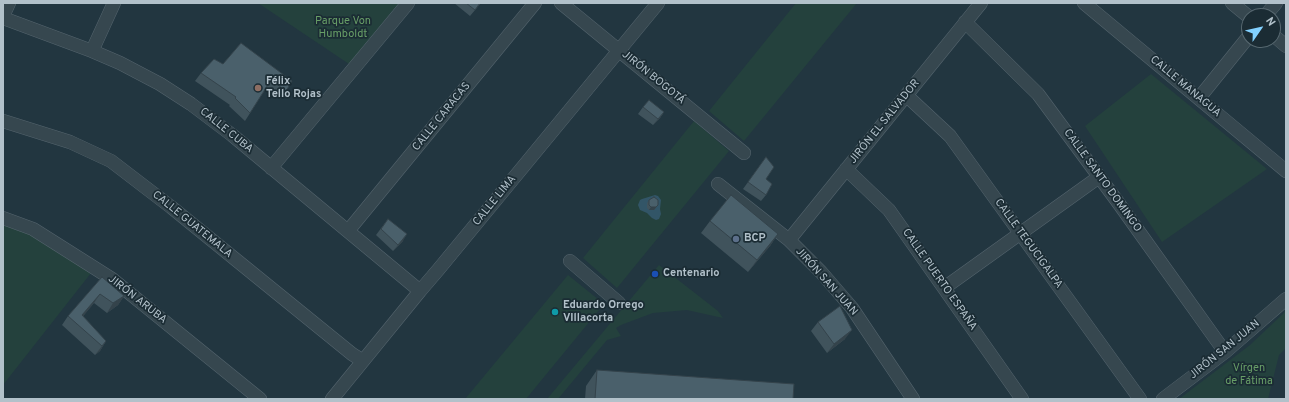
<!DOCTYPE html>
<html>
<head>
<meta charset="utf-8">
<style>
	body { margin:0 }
	#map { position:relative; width:1289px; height:402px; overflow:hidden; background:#223640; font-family:Overpass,sans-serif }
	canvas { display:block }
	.frame { position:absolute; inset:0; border:4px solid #b2c1ca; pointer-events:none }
	.north { position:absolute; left:1241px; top:8px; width:40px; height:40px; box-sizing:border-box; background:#1b2c34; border:1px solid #576870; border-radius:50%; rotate:56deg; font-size:11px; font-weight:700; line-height:16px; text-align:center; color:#b2c1ca }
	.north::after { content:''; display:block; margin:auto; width:14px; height:18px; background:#82d1ff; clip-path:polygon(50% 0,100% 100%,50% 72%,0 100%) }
</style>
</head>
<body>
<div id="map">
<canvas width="1289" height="402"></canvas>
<div class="frame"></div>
<div class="north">N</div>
</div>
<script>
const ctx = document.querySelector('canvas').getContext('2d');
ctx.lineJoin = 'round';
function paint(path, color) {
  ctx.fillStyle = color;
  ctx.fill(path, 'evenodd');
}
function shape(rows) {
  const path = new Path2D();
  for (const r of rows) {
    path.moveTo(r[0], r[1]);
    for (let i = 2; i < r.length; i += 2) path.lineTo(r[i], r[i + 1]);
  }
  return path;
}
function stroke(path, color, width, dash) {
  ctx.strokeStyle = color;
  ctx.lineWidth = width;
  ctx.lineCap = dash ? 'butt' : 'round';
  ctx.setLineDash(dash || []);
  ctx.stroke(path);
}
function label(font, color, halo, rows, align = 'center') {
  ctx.font = font + ' Overpass,sans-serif';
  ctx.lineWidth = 3.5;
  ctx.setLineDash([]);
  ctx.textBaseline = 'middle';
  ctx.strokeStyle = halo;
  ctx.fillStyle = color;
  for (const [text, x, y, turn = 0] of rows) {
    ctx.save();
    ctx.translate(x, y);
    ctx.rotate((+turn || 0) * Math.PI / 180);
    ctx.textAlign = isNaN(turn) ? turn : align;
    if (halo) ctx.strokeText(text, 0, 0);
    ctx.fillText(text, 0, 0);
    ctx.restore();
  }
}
paint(shape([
	[258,3,399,3,349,64],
	[796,3,857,3,744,141,709,111],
	[1151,74,1267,169,1162,242,1085,126],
	[694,121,729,151,617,288,583,258],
	[3,224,31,233,91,273,3,385],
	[659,265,718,311,723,318,687,310,653,313,621,325,616,328,621,336,607,340,558,399,547,399],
	[568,275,604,304,526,399,465,399],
	[1286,311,1286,348,1279,355,1268,399,1179,399,1250,345]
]), '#24413d');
paint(shape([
	[655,195,658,196,661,200,660,209,661,214,659,219,656,220,652,218,647,213,640,210,638,205,640,200,642,199]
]), '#325567');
const minor = shape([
	[561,3,744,153],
	[1084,3,1286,171],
	[1232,3,1249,17],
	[3,16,9,3],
	[1265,16,1276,3],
	[3,18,92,51,120,63,160,84,191,104,232,135,420,291],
	[965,22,1038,94,1117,201,1225,352],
	[1273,35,1286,46],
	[92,51,114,3],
	[907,96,950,136,1140,399],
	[1199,98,1249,36],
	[3,121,70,142,111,161,171,207,352,354,363,361],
	[271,168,408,3],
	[846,169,889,210,1022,399],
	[718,184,789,240,821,272,852,308,913,399],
	[3,218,33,229,112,279,260,399],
	[348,231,535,3],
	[789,240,981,3],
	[570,261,619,303],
	[944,288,1099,177],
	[332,399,420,291,438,270,658,3],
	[1163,399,1225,352,1286,299]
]);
stroke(minor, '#54646d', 14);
stroke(minor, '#36474f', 13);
paint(shape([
	[454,3,481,3,470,16],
	[241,43,286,91,281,99,266,88,245,121,229,106,230,105,195,81,201,73,223,64],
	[643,107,664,112,660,118,653,125,638,114],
	[766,157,766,195,761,201,743,189],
	[649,200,656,208,654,210,649,210,647,208,647,203],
	[388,219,403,241,393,251,376,235],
	[710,221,778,234,770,246,748,272,701,233],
	[102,277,124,296,118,305,107,313,94,303,83,316,106,341,100,351,95,355,62,325,68,316],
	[818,322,845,339,827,353,811,331],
	[597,370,793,399,585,399,586,386]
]), '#40535c');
paint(shape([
	[664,112,660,118,653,125,658,119],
	[658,205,654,210,649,210,651,207],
	[407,234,403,241,393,251,398,245],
	[778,234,770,246,748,272,757,260],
	[100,294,94,303,76,325,82,315],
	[124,296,118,305,107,313,113,303],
	[852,330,845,339,827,353,834,344],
	[106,341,100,351,95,355,102,346]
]), '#34434b');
const building = shape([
	[466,3,480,3,475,10,466,3],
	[241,43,292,81,286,91,271,80,250,113,235,98,236,97,201,73,214,59,223,64,241,43],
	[649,100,664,112,658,119,643,107,649,100],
	[766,157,774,167,766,179,772,184,766,195,748,182,766,157],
	[731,195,778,234,757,260,710,221,731,195],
	[654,197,658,200,658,205,656,207,651,207,649,205,649,200,654,197],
	[388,219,407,234,398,245,381,229,388,219],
	[102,277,124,296,113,303,100,294,82,315,106,341,102,346,68,316,102,277],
	[840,306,852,330,834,344,818,322,840,306],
	[597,370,794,384,793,399,595,399,597,370]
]);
paint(building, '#4a606b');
stroke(building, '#34434b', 1);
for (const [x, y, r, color] of [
	[258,88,4,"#8d6e63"],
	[736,239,4,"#5c6f8a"],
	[655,274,4,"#1a4fb4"],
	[555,312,4,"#0f9aa8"]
]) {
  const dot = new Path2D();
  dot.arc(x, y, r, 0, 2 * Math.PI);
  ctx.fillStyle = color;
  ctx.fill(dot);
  stroke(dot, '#1b2c34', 1.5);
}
label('11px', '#689e67', '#1b2c34', [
	["Parque Von",343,22],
	["Humboldt",343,35],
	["Vírgen",1249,369],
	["de Fátima",1249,382]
]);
label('11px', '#b2c1ca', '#1b2c34', [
	["JIRÓN BOGOTÁ",653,78,39],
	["CALLE MANAGUA",1185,87,40],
	["CALLE CARACAS",442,117,-51],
	["JIRÓN EL SALVADOR",885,122,-51],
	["CALLE CUBA",226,131,39],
	["CALLE SANTO DOMINGO",1102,181,54],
	["CALLE LIMA",495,201,-51],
	["CALLE GUATEMALA",192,225,39],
	["CALLE TEGUCIGALPA",1028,244,54],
	["CALLE PUERTO ESPAÑA",939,280,55],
	["JIRÓN SAN JUAN",826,282,48],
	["JIRÓN ARUBA",137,300,38],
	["JIRÓN SAN JUAN",1225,350,-39]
]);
label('bold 11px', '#b2c1ca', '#1b2c34', [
	["Félix",266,82],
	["Tello Rojas",266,95],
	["BCP",744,239],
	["Centenario",663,274],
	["Eduardo Orrego",563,306],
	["VIllacorta",563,319]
], 'left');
</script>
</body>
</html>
